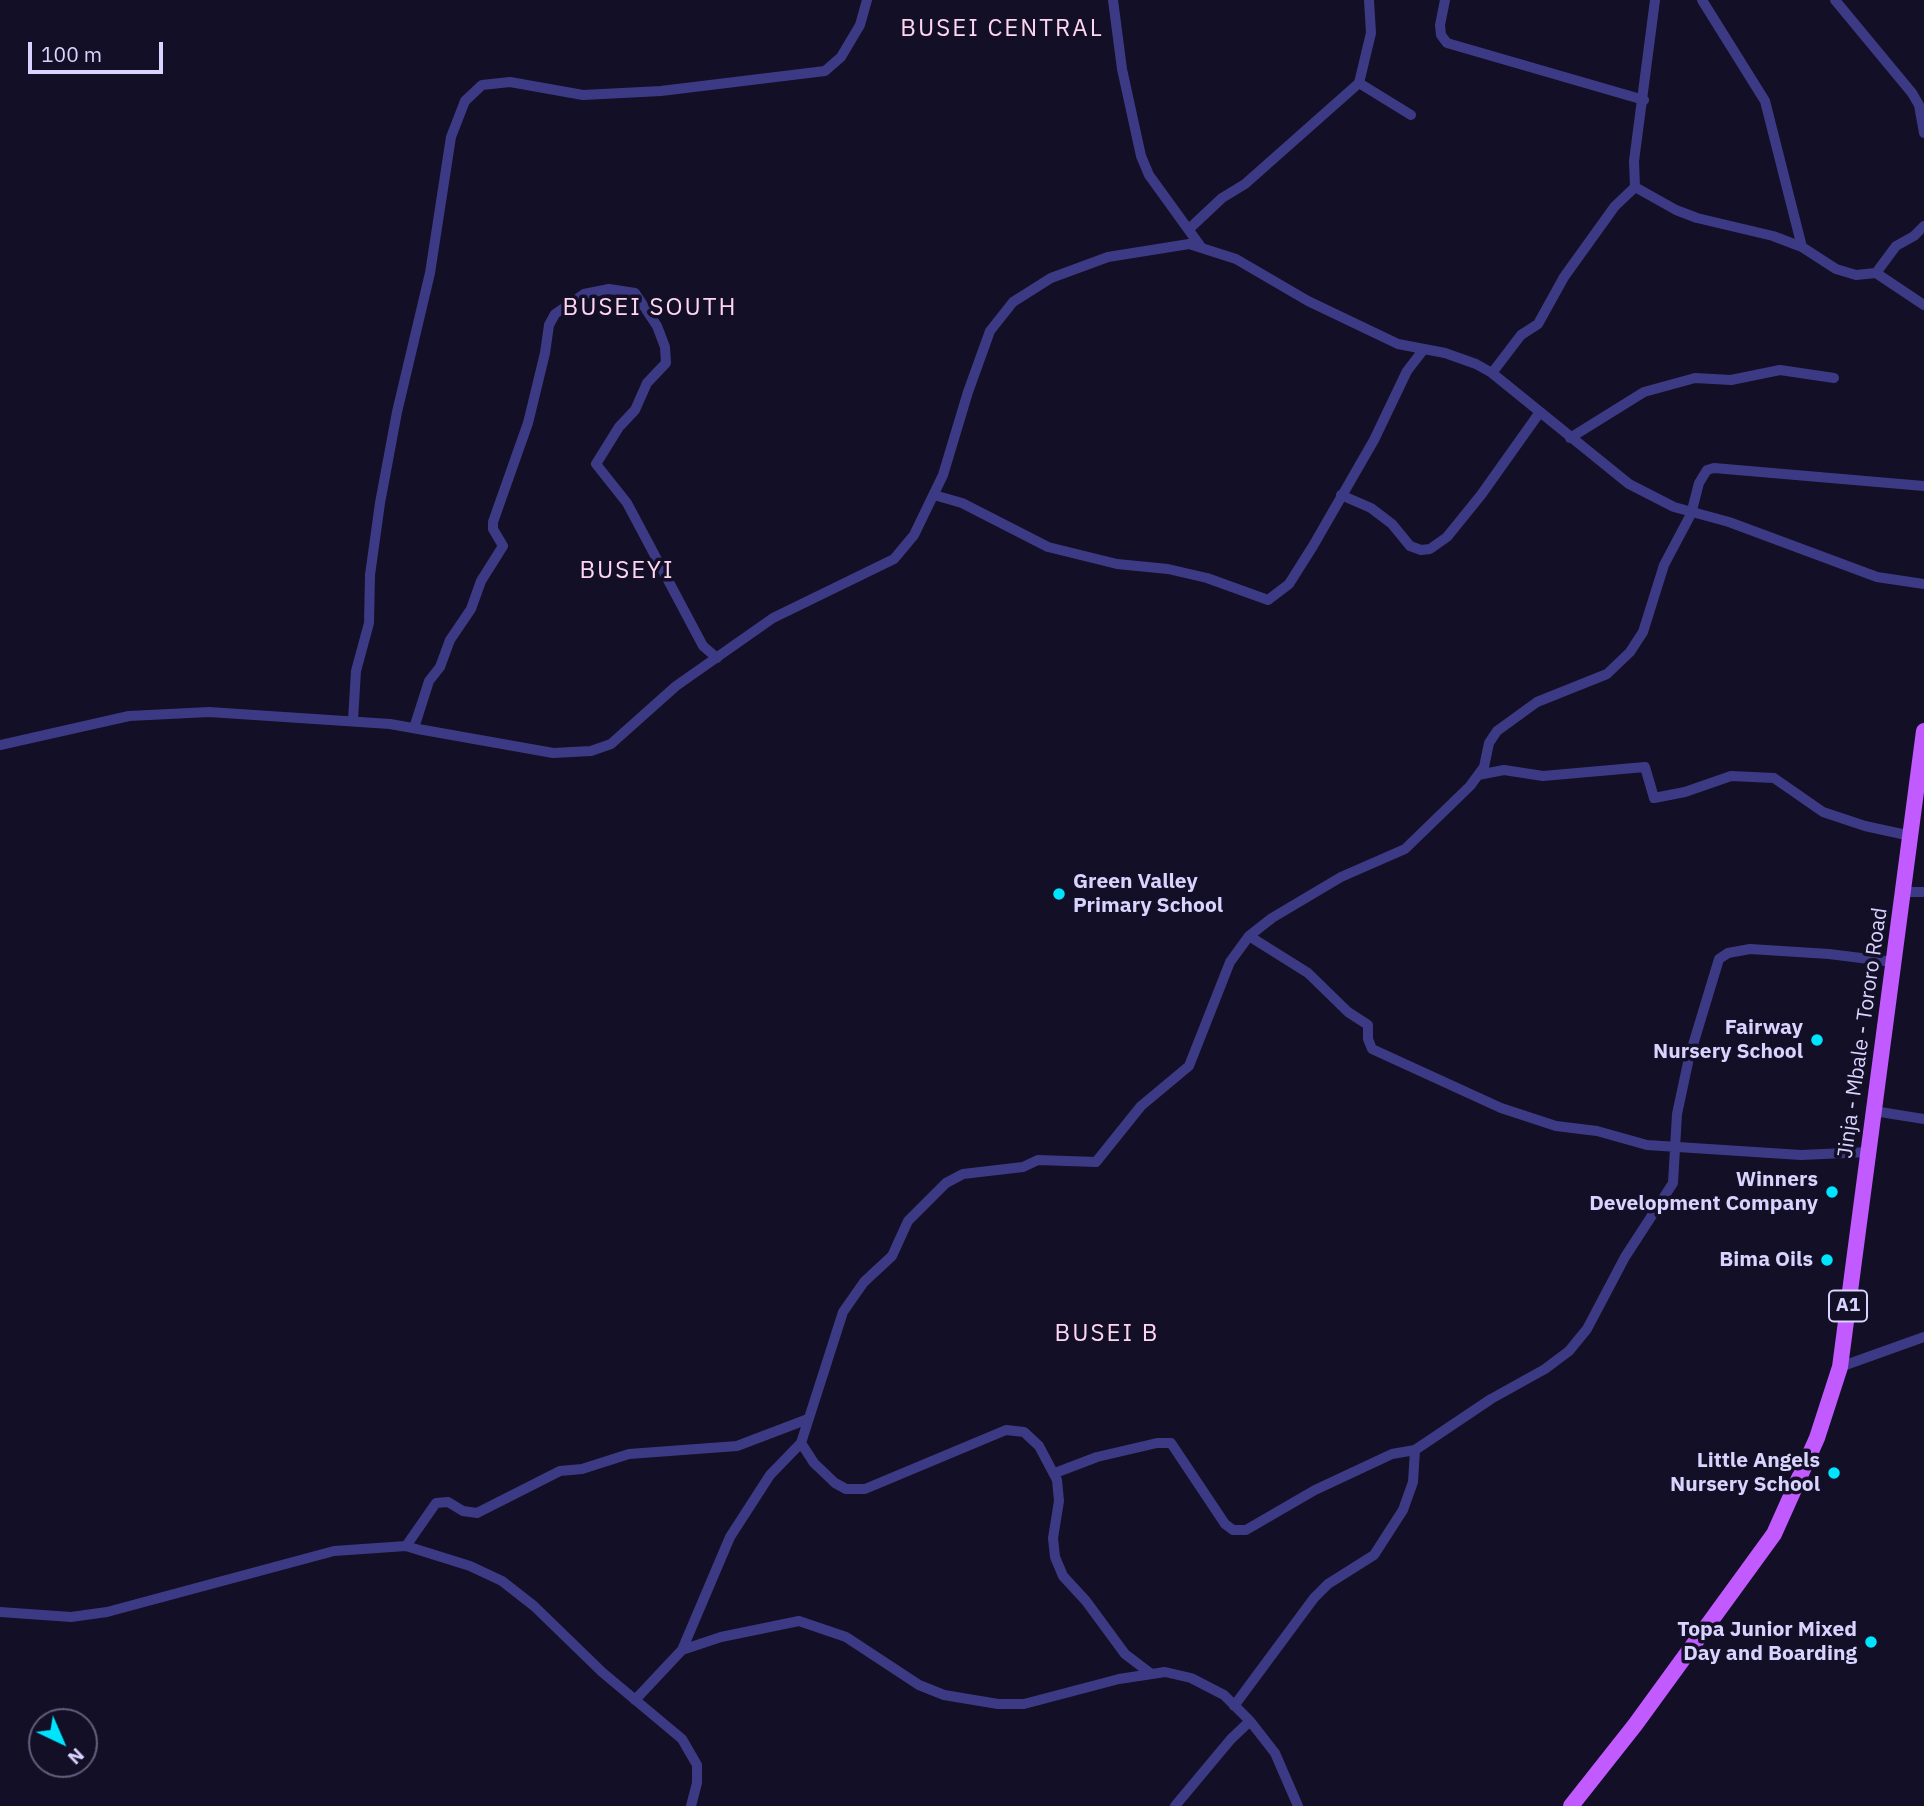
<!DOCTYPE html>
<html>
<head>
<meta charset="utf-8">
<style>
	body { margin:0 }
	#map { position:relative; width:1924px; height:1806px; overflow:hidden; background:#130f26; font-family:"IBM Plex Sans",sans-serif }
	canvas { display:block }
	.north { position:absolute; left:28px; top:1708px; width:70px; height:70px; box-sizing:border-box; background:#130f26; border:2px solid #625e7d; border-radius:50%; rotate:136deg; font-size:19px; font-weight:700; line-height:28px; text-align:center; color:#d9d4ff }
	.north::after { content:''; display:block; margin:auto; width:24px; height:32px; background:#00e5ff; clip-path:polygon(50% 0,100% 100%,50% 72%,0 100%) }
	.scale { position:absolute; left:28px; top:42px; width:135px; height:32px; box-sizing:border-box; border:4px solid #d9d4ff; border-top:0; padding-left:9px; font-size:21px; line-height:24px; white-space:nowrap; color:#d9d4ff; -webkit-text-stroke:5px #130f26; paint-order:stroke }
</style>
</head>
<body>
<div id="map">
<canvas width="1924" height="1806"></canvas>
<div class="north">N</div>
<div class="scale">100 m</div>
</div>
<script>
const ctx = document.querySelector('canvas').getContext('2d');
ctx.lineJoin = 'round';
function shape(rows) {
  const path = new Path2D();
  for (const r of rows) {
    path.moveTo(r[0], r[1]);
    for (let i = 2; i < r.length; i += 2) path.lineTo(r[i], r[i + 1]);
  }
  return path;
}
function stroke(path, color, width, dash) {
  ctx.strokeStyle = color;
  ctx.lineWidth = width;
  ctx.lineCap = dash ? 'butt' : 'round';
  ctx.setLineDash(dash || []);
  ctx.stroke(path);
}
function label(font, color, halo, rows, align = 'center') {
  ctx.font = font + ' "IBM Plex Sans",sans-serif';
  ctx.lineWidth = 7;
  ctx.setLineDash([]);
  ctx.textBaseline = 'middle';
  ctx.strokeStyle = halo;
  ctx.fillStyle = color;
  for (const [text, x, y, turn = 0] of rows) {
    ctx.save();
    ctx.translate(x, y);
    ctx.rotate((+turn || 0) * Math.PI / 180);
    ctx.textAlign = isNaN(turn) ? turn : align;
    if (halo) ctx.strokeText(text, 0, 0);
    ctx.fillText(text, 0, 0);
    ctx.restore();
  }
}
stroke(shape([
	[1113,0,1122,69,1141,156,1149,175,1201,247],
	[1445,0,1440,25,1441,35,1447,43,1644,100],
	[1702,0,1765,101,1802,247],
	[1835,0,1912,93,1919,105,1924,133],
	[1359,83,1371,33,1369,0],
	[1635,187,1634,161,1655,0],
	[1189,229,1222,198,1245,184,1359,83,1411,115],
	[1876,273,1896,246,1914,236,1924,226],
	[1492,373,1521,335,1538,324,1564,277,1615,206,1635,187,1676,210,1697,218,1773,236,1802,247,1836,269,1856,275,1876,273,1924,305],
	[1570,438,1644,392,1695,378,1731,380,1780,370,1834,378],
	[934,495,962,503,1048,547,1117,564,1168,569,1207,578,1268,600,1289,584,1313,546,1374,440,1407,371,1424,349],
	[1341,495,1371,508,1392,524,1410,546,1421,550,1430,549,1447,537,1481,495,1540,412],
	[353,720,356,671,369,623,370,575,380,503,397,412,430,273,451,137,465,101,482,85,510,82,583,95,661,91,825,71,841,57,860,25,867,0],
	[414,728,429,681,440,667,450,640,471,609,481,581,503,546,493,529,493,522,528,423,545,353,549,325,555,314,584,294,609,289,635,293,657,326,665,347,666,363,647,383,635,410,619,427,596,464,627,503,703,646,717,658],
	[0,745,129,716,209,712,390,724,553,753,591,751,611,744,676,686,773,618,894,559,914,535,943,475,968,392,990,331,1013,302,1051,278,1108,257,1189,244,1236,259,1308,301,1398,344,1445,353,1476,364,1492,373,1629,484,1674,507,1729,522,1877,577,1924,584],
	[1478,775,1504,770,1543,776,1645,767,1654,798,1685,792,1731,776,1774,778,1823,812,1865,826,1911,836],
	[1904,892,1924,892],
	[1249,936,1308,973,1348,1012,1368,1025,1368,1039,1372,1049,1501,1108,1556,1126,1597,1131,1647,1145,1801,1155,1868,1152],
	[1874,1111,1924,1119],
	[1840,1367,1924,1337],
	[801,1443,814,1463,835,1483,846,1489,865,1489,1006,1430,1024,1432,1039,1446,1057,1480,1059,1501,1053,1538,1055,1557,1063,1576,1086,1601,1125,1654,1150,1673],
	[1055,1473,1097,1457,1157,1443,1171,1443,1225,1524,1233,1530,1246,1530,1315,1490,1392,1454,1415,1450,1491,1399,1545,1369,1569,1351,1587,1329,1625,1257,1673,1183,1677,1114,1689,1058,1719,959,1728,953,1750,949,1829,954,1893,962],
	[406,1546,436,1503,448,1502,463,1511,477,1513,560,1471,582,1469,629,1454,737,1446,808,1419],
	[0,1612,71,1617,107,1612,334,1551,406,1546,470,1566,502,1581,534,1606,602,1672,682,1739,697,1765,697,1783,691,1806],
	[682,1650,730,1537,770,1475,801,1443,843,1312,864,1282,892,1256,908,1221,946,1183,963,1174,1023,1167,1038,1160,1096,1162,1141,1106,1189,1066,1230,962,1249,936,1272,918,1341,877,1405,849,1470,786,1484,767,1489,743,1497,731,1537,702,1607,674,1630,652,1643,632,1664,565,1691,514,1699,483,1707,470,1714,468,1924,486],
	[635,1700,682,1650,721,1637,799,1621,846,1637,919,1685,944,1695,998,1704,1024,1704,1119,1679,1165,1672,1191,1678,1224,1695,1250,1721,1275,1753,1298,1806],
	[1234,1706,1314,1598,1328,1584,1374,1555,1403,1510,1413,1482,1415,1450],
	[1175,1806,1231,1739,1250,1721]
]), '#3d3a85', 10);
stroke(shape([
	[1571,1806,1635,1725,1774,1534,1817,1438,1840,1367,1924,731]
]), '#c25bff', 16);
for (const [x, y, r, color] of [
	[1059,894,7,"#00e5ff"],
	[1817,1040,7,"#00e5ff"],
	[1832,1192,7,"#00e5ff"],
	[1827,1260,7,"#00e5ff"],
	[1834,1473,7,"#00e5ff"],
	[1871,1642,7,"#00e5ff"]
]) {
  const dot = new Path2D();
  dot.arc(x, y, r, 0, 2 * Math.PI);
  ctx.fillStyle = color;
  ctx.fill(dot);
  stroke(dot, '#130f26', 2.5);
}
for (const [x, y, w] of [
	[1848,1306,38]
]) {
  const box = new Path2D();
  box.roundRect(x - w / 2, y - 15.5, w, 31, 5);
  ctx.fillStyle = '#130f26';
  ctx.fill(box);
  stroke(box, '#d9d4ff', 2);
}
label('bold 19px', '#d9d4ff', null, [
	["A1",1848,1306]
]);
label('bold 21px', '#d9d4ff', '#130f26', [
	["Green Valley",1073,882,"left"],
	["Primary School",1073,906,"left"],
	["Fairway",1803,1028],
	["Nursery School",1803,1052],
	["Winners",1818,1180],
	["Development Company",1818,1204],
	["Bima Oils",1813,1260],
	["Little Angels",1820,1461],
	["Nursery School",1820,1485],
	["Topa Junior Mixed",1857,1630],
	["Day and Boarding",1857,1654]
], 'right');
label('21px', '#d9d4ff', '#130f26', [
	["Jinja - Mbale - Tororo Road",1863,1033,-82]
]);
ctx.letterSpacing = '2px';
label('24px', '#ffd6f0', '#130f26', [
	["BUSEI CENTRAL",1002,29],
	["BUSEI SOUTH",650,308],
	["BUSEYI",627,571],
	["BUSEI B",1107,1334]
]);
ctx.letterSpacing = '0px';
</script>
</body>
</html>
